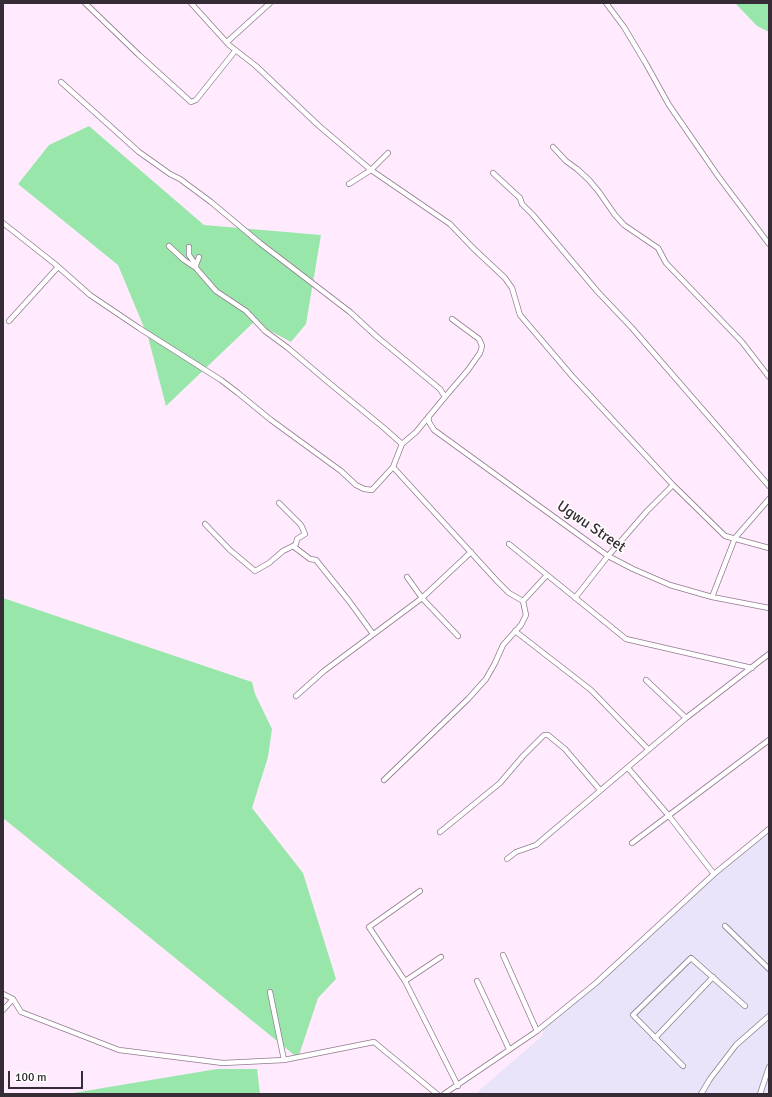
<!DOCTYPE html>
<html>
<head>
<meta charset="utf-8">
<style>
	body { margin:0 }
	#map { position:relative; width:772px; height:1097px; overflow:hidden; background:#ffebfd; font-family:Signika,sans-serif }
	canvas { display:block }
	.frame { position:absolute; inset:0; border:4px solid #362c35; pointer-events:none }
	.scale { position:absolute; left:8px; top:1071px; width:75px; height:18px; box-sizing:border-box; border:2px solid #362c35; border-top:0; padding-left:5px; font-size:12px; line-height:14px; white-space:nowrap; color:#362c35; -webkit-text-stroke:3px #fff; paint-order:stroke }
</style>
</head>
<body>
<div id="map">
<canvas width="772" height="1097"></canvas>
<div class="frame"></div>
<div class="scale">100 m</div>
</div>
<script>
const ctx = document.querySelector('canvas').getContext('2d');
ctx.lineJoin = 'round';
function paint(path, color) {
  ctx.fillStyle = color;
  ctx.fill(path, 'evenodd');
}
function shape(rows) {
  const path = new Path2D();
  for (const r of rows) {
    path.moveTo(r[0], r[1]);
    for (let i = 2; i < r.length; i += 2) path.lineTo(r[i], r[i + 1]);
  }
  return path;
}
function stroke(path, color, width, dash) {
  ctx.strokeStyle = color;
  ctx.lineWidth = width;
  ctx.lineCap = dash ? 'butt' : 'round';
  ctx.setLineDash(dash || []);
  ctx.stroke(path);
}
function label(font, color, halo, rows, align = 'center') {
  ctx.font = font + ' Signika,sans-serif';
  ctx.lineWidth = 3;
  ctx.setLineDash([]);
  ctx.textBaseline = 'middle';
  ctx.strokeStyle = halo;
  ctx.fillStyle = color;
  for (const [text, x, y, turn = 0] of rows) {
    ctx.save();
    ctx.translate(x, y);
    ctx.rotate((+turn || 0) * Math.PI / 180);
    ctx.textAlign = isNaN(turn) ? turn : align;
    if (halo) ctx.strokeText(text, 0, 0);
    ctx.fillText(text, 0, 0);
    ctx.restore();
  }
}
paint(shape([
	[769,828,769,1094,475,1094,542,1036,543,1029,744,846]
]), '#eae4fa');
paint(shape([
	[735,3,769,3,769,32,757,26],
	[89,126,204,225,321,235,306,324,291,342,254,322,166,406,148,337,118,265,18,184,49,145],
	[3,598,252,682,255,694,272,729,268,757,252,808,303,873,336,979,318,998,298,1058,3,818],
	[217,1069,257,1069,260,1094,67,1094]
]), '#99e6ab');
const minor = shape([
	[85,3,139,55,191,102,196,100,235,51],
	[191,3,229,45,256,66,318,125,371,170],
	[606,3,624,27,645,62,669,105,718,176,769,244],
	[227,42,270,3],
	[553,147,566,161,577,169,589,180,599,192,615,215,624,225,658,248,666,263,742,342,769,377],
	[371,170,450,224,473,248,505,278,512,288,520,315,572,376,673,485,725,536,769,548],
	[493,173,520,198,522,204,533,215,597,291,632,328,769,486],
	[349,184,371,170,388,153],
	[3,223,55,264,90,295,139,328,221,380,238,393,271,420,341,471,356,485,364,489,372,490,393,467,402,444,416,432,445,397,440,389,376,336,350,312,260,243,211,202,180,179,170,174,139,152,61,82],
	[169,246,184,260,196,268,216,291,246,311,265,331,288,348,328,382,384,428,402,444],
	[189,247,189,255,196,265,196,268],
	[196,265,199,257],
	[9,321,58,267],
	[445,397,468,370,480,353,482,346,479,339,452,319],
	[429,416,429,422,434,430,608,556,633,569,670,585,712,597,769,608],
	[393,467,497,581,509,593,523,601],
	[279,503,301,525,305,534,297,539,296,544,293,546],
	[205,524,230,550,255,571,269,563,283,551,293,546,310,559,316,560,349,601,373,634],
	[509,544,626,639,752,668],
	[407,577,422,598,458,636],
	[712,597,735,538,769,499],
	[575,598,608,556,647,511,673,485],
	[515,631,591,690,648,749],
	[646,680,686,718],
	[296,696,324,671,422,598,471,552],
	[628,768,669,816,714,874],
	[384,780,468,699,486,679,495,663,503,645,521,625,526,615,523,601,547,575],
	[440,832,500,783,523,756,544,735,548,735,565,749,600,790],
	[632,843,769,740],
	[507,859,516,852,536,845,686,718,769,654],
	[420,891,369,927,405,981,458,1086],
	[725,926,769,969],
	[503,955,537,1031],
	[405,981,441,957],
	[477,981,509,1049],
	[270,992,284,1060],
	[3,994,13,999],
	[3,1010,13,999,21,1012,119,1050,223,1063,284,1060,374,1042,437,1094],
	[655,1038,713,977],
	[683,1066,633,1015,691,958,745,1006],
	[444,1094,537,1031,596,983,714,874,769,829],
	[701,1094,710,1079,736,1045,769,1016],
	[760,1094,769,1067]
]);
stroke(minor, '#917b8f', 6);
stroke(minor, '#fff', 4.5);
label('15px', '#362c35', '#fff', [
	["Ugwu Street",591,527,34]
]);
</script>
</body>
</html>
